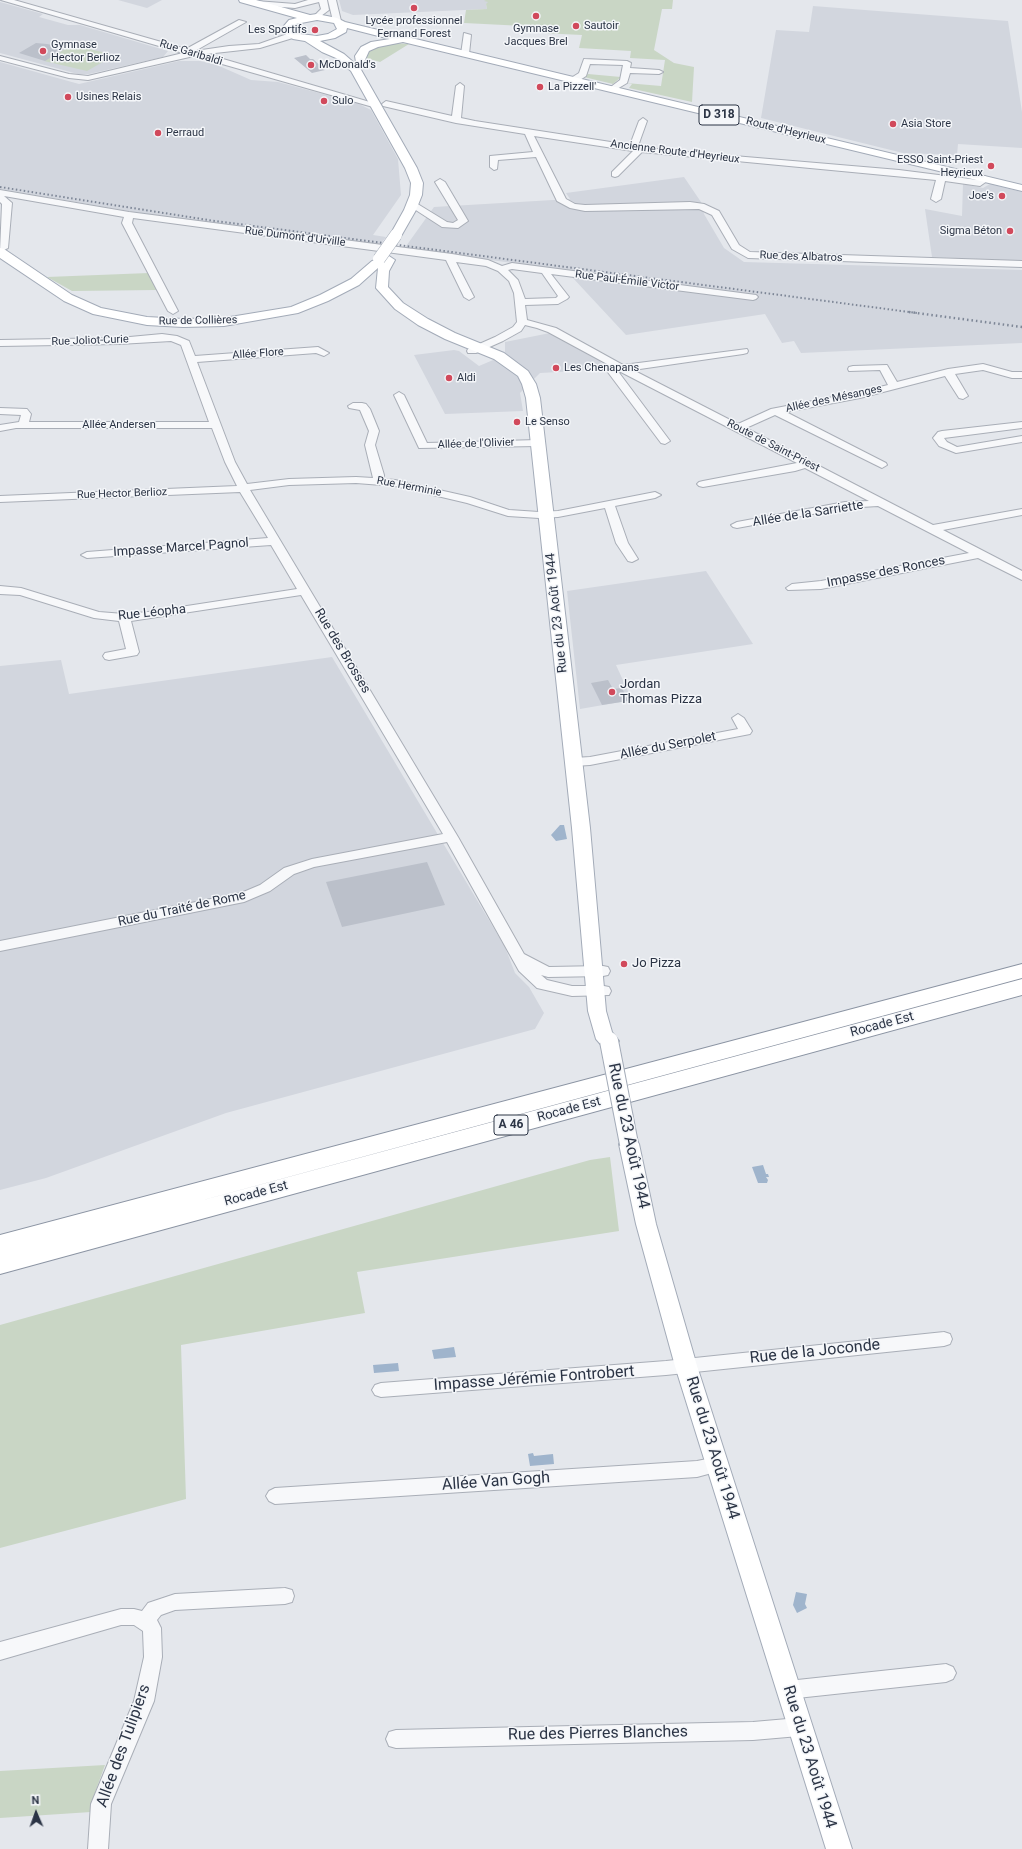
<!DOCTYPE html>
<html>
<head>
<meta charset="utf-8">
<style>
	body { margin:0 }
	#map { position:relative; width:1022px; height:1849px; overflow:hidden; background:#e4e7ec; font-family:Roboto,sans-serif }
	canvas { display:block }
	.north { position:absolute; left:16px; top:1793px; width:40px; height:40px; -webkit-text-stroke:3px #f4f6f9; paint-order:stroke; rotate:358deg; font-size:11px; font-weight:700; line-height:16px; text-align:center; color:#2b3445 }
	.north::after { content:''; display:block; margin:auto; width:14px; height:18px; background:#2b3445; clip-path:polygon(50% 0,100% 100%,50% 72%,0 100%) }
</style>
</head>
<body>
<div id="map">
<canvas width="1022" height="1849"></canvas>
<div class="north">N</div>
</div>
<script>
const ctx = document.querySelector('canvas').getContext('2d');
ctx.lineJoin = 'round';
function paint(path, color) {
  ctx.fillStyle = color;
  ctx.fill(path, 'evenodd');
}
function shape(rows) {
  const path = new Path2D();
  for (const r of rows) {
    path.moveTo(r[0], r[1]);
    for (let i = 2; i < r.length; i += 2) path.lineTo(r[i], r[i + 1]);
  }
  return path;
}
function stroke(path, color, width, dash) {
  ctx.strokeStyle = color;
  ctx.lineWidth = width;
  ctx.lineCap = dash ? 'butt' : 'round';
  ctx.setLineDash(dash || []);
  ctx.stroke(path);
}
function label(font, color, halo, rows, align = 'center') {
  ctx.font = font + ' Roboto,sans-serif';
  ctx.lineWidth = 3;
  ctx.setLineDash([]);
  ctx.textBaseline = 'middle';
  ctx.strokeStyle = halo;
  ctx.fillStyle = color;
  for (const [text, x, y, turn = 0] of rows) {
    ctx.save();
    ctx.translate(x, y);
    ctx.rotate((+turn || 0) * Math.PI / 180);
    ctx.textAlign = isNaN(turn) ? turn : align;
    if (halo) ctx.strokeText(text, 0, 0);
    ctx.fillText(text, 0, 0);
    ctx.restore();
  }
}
paint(shape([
	[118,0,162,0,147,8],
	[339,0,506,0,486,4,487,9,353,15,342,11],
	[0,2,43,14,39,17,68,25,80,25,168,51,163,57,89,74,78,74,0,53],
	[813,6,1008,21,1022,112,1022,148,958,144,957,155,903,153,761,118,776,30,809,32],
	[179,61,200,61,217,65,251,80,278,82,357,103,371,110,398,159,401,195,373,235,386,237,380,245,140,213,0,189,0,62,79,84],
	[684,177,701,202,704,214,724,248,744,262,1022,270,1022,343,801,353,794,341,782,343,765,314,626,335,572,277,576,271,404,249,434,207,570,199,566,193],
	[963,184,983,188,990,184,1022,192,1022,261,932,257,925,209,962,216],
	[550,333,600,361,604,367,577,371,540,373,520,393,523,411,445,414,414,355,454,350,459,351,479,366,505,355,505,342],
	[706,571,753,644,616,665,632,700,580,709,567,591],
	[332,657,505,947,515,973,529,987,544,1013,535,1029,226,1113,46,1178,0,1190,0,666,61,660,69,694]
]), '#d2d6de');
paint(shape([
	[486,0,673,0,672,9,662,9,654,50,674,63,694,67,692,102,629,88,632,84,626,83,661,86,665,60,630,58,631,51,579,48,582,35,522,32,524,26,464,23,466,10,487,9,486,4,488,2,484,1],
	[392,43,409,44,380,62,366,58,365,56,373,48],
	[72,45,115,55,87,71,44,61],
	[588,74,621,77,613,84,584,77],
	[149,273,157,290,72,291,47,277],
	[610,1157,619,1231,357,1272,365,1313,181,1345,186,1499,0,1548,0,1325,590,1160],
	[105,1765,92,1801,91,1812,0,1818,0,1771]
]), '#c9d6c5');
paint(shape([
	[560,825,564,825,567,839,556,841,551,835],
	[763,1165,766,1174,768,1174,769,1177,766,1177,768,1180,767,1183,758,1183,752,1167],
	[454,1347,456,1357,434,1359,432,1350],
	[398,1363,399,1371,374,1373,373,1365],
	[533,1453,534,1456,553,1454,554,1464,530,1466,528,1454],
	[796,1592,807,1594,805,1604,807,1608,797,1613,793,1605]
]), '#9fb4cc');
paint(shape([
	[36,43,47,44,66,48,45,61,19,53],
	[306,55,310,59,313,59,325,70,312,73,294,58],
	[608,680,613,689,622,688,628,701,602,705,591,683],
	[427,862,445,905,342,927,326,882]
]), '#bbc0ca');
const minor = shape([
	[1,0,14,0,186,49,239,20,246,22,195,51,229,46,259,44,290,33,296,33,296,37,260,48,206,54,380,105,376,108,373,107,194,56,88,80,69,78,0,60,0,56,69,74,88,76,183,53,1,0],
	[308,0,327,0,329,10,317,19,313,17,321,9,319,2,295,8,256,5,252,3,256,1,295,4,308,0],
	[328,0,336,0,341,21,340,23,333,21,328,0],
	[464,33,471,35,469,54,465,56,461,54,464,33],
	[584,59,627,61,631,63,630,68,659,70,663,72,659,74,630,73,627,83,612,92,608,89,620,80,623,65,590,64,586,76,577,82,571,82,571,78,579,73,584,59],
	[460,83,464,86,461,118,475,121,630,145,639,121,643,118,647,121,638,146,663,150,899,170,978,180,985,176,990,179,980,186,945,181,941,199,936,202,931,199,936,180,642,152,618,176,615,177,612,176,612,172,633,151,534,136,566,199,575,204,585,205,690,202,704,204,719,211,739,245,750,252,1022,261,1022,267,748,258,732,249,712,215,699,209,585,211,570,208,557,201,536,157,498,160,497,169,494,170,490,167,490,156,533,152,525,134,456,123,383,106,382,104,386,101,452,116,456,86,460,83],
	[440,179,445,182,468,221,458,228,442,227,408,205,413,202,416,203,447,222,453,223,458,220,435,182,440,179],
	[0,190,129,212,452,254,488,260,502,266,512,263,756,295,758,297,756,299,753,300,551,274,569,297,567,299,558,304,525,305,527,320,556,328,623,365,747,349,748,351,747,353,743,354,633,370,738,424,771,409,859,392,888,385,880,370,849,371,848,369,849,367,853,366,887,365,897,382,948,369,983,364,1012,372,1022,372,1022,378,1012,378,983,370,955,374,968,396,963,399,959,398,945,376,860,398,786,412,886,463,887,465,882,468,775,415,746,428,933,525,1022,509,1022,515,943,530,1022,571,1022,580,978,558,821,589,788,590,786,588,792,584,821,581,969,553,878,506,845,508,737,528,733,527,731,525,737,522,845,502,869,501,805,468,795,471,703,487,699,486,697,484,699,482,703,481,797,463,617,370,670,441,665,444,661,443,607,371,609,365,548,332,537,328,525,325,521,331,503,341,476,353,468,353,467,351,468,349,495,337,513,327,517,322,514,293,509,281,498,271,486,266,456,262,474,297,469,300,464,297,446,260,133,218,132,223,178,311,173,314,168,311,122,223,124,217,4,196,12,203,8,248,0,252,2,204,0,202,0,190],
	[512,269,542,273,558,296,556,298,525,299,518,280,508,270,512,269],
	[162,334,177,336,189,341,195,356,318,347,329,353,324,356,316,353,197,362,235,462,247,484,289,479,356,477,373,478,365,445,369,431,360,410,349,408,348,406,353,403,362,403,366,404,370,409,379,431,375,445,384,475,384,479,395,480,470,497,509,510,539,512,558,511,655,492,661,495,655,498,615,506,628,543,638,559,632,562,628,561,616,543,605,508,558,517,539,518,508,516,467,503,395,486,356,483,289,485,250,490,458,837,524,954,549,967,603,966,608,967,610,971,608,975,603,976,548,977,541,975,547,980,572,986,604,986,609,987,611,991,609,995,572,996,537,988,519,971,447,842,314,867,294,874,270,891,244,902,0,951,0,941,241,893,260,885,284,868,312,859,443,834,301,595,131,621,139,652,137,655,109,660,105,659,103,656,105,653,126,649,119,621,94,618,20,595,0,594,0,586,21,588,99,612,124,614,148,612,297,589,271,545,87,558,81,555,87,552,268,538,240,492,0,502,0,496,237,486,225,462,212,428,16,428,0,431,0,425,19,422,21,415,0,414,0,408,27,409,31,414,29,422,209,422,181,345,171,341,119,344,0,346,0,340,119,338,162,334],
	[399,392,404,395,427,443,538,440,543,443,538,446,419,448,394,395,399,392],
	[1022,422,1022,428,944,438,947,442,957,447,1022,436,1022,442,956,453,939,446,933,438,938,432,942,431,1022,422],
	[738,714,744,718,752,731,750,734,590,765,574,766,569,765,568,762,569,759,574,758,590,757,738,729,732,718,738,714],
	[944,1332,950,1334,952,1339,950,1344,944,1346,666,1375,381,1397,375,1395,372,1390,375,1385,381,1383,666,1361,944,1332],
	[717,1457,723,1460,726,1465,723,1470,697,1477,275,1504,269,1501,266,1496,269,1491,275,1488,697,1461,717,1457],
	[285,1588,292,1590,294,1596,292,1602,285,1604,175,1610,161,1615,157,1620,161,1628,162,1657,154,1701,111,1804,108,1849,88,1849,91,1804,134,1701,144,1657,143,1631,134,1625,121,1625,0,1660,0,1642,121,1609,134,1609,142,1611,148,1603,175,1594,285,1588],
	[946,1664,953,1667,956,1673,953,1679,946,1682,788,1699,781,1696,778,1690,781,1684,788,1681,946,1664],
	[799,1718,806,1721,809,1727,806,1733,799,1736,753,1740,396,1748,389,1746,386,1739,389,1732,396,1730,753,1722,799,1718]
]);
const major = shape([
	[239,0,256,0,310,15,317,14,337,18,345,22,1022,185,1022,191,403,42,378,47,369,51,364,62,360,63,356,62,355,56,361,47,371,42,390,39,347,28,346,32,335,38,320,41,344,54,360,68,417,168,423,183,422,195,416,210,400,238,396,239,390,235,404,210,410,195,411,183,405,168,351,71,336,58,322,52,305,41,293,39,285,34,282,29,283,27,289,20,297,18,240,2,239,0],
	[317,20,334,23,337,29,328,34,317,36,300,34,292,29,296,24,317,20],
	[0,248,4,249,72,295,101,308,147,317,183,319,224,318,291,307,320,295,351,279,372,261,376,260,381,263,385,257,389,256,395,260,389,271,388,287,403,303,428,319,455,333,504,353,528,371,536,384,540,398,590,828,606,1011,612,1032,619,1041,616,1046,609,1048,602,1046,596,1039,588,1011,572,828,526,398,522,384,518,376,494,359,445,339,418,325,395,309,376,288,378,268,359,285,328,301,298,313,224,326,183,327,147,325,93,314,64,301,0,258,0,248],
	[629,1137,636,1139,639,1144,656,1224,697,1366,852,1849,826,1849,675,1366,636,1224,619,1144,622,1139,629,1137]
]);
const highway = shape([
	[1022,964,1022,978,181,1206,1022,979,1022,995,0,1274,0,1235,1022,964]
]);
stroke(minor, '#a9aeb7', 2);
stroke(major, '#a3abb8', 2);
stroke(highway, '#8b94a3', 2);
paint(minor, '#f7f8fa');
paint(major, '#fff');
paint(highway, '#fff');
stroke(shape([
	[0,187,208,220,917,313]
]), '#7d8696', 2, [1.5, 2.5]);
stroke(shape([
	[909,312,1022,327]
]), '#7d8696', 2.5, [1.5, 3]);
const majorBridgeFar1 = shape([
	[379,259,396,235]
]);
const majorBridge = shape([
	[609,1041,629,1144]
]);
stroke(majorBridgeFar1, '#a3abb8', 13, []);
stroke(majorBridge, '#a3abb8', 20, []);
stroke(majorBridgeFar1, '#fff', 12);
stroke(majorBridge, '#fff', 18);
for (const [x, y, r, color] of [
	[414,8,4,"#d1495b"],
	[536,16,4,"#d1495b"],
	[576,26,4,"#d1495b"],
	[315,30,4,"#d1495b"],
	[43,51,4,"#d1495b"],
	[311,65,4,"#d1495b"],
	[540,87,4,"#d1495b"],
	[68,97,4,"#d1495b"],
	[324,101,4,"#d1495b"],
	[893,124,4,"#d1495b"],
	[158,133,4,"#d1495b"],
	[991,166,4,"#d1495b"],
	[1002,196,4,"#d1495b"],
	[1010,231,4,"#d1495b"],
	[556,368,4,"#d1495b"],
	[449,378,4,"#d1495b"],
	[517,422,4,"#d1495b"],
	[612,692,4,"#d1495b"],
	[624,964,4,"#d1495b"]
]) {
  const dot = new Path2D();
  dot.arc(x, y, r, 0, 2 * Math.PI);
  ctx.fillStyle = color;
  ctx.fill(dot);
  stroke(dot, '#f4f6f9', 1.5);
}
label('11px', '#2b3445', '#f4f6f9', [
	["Lycée professionnel",414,21,"center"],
	["Fernand Forest",414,34,"center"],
	["Sautoir",584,26],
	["Gymnase",536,29,"center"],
	["Jacques Brel",536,42,"center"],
	["Les Sportifs",307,30,"right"],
	["Gymnase",51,45],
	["Hector Berlioz",51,58],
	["McDonald's",319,65],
	["La Pizzell'",548,87],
	["Usines Relais",76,97],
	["Sulo",332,101],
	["Asia Store",901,124],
	["Perraud",166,133],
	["ESSO Saint-Priest",983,160,"right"],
	["Heyrieux",983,173,"right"],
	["Joe's",994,196,"right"],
	["Sigma Béton",1002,231,"right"],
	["Les Chenapans",564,368],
	["Aldi",457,378],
	["Le Senso",525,422]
], 'left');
label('11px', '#2b3445', '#f4f6f9', [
	["Rue Garibaldi",191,53,17],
	["Route d'Heyrieux",786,131,14],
	["Ancienne Route d'Heyrieux",675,152,7],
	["Rue Dumont d'Urville",295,237,7],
	["Rue des Albatros",801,257,2],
	["Rue Paul-Émile Victor",627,281,7],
	["Rue de Collières",198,321,-1],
	["Rue Joliot-Curie",90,341,-2],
	["Allée Flore",258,354,-4],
	["Allée des Mésanges",834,399,-12],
	["Allée Andersen",119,425],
	["Allée de l'Olivier",476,444,-2],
	["Route de Saint-Priest",773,446,27],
	["Rue Herminie",409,487,11],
	["Rue Hector Berlioz",122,494,-2]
]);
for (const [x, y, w] of [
	[719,115,40],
	[511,1125,34]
]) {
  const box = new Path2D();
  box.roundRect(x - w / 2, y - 10, w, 20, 3);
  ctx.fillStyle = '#f4f6f9';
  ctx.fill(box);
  stroke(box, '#2b3445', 1);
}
label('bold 12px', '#2b3445', null, [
	["D 318",719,115],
	["A 46",511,1125]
]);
label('13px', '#2b3445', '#f4f6f9', [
	["Allée de la Sarriette",808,514,-9],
	["Impasse Marcel Pagnol",181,548,-4],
	["Impasse des Ronces",886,572,-11],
	["Rue Léopha",152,613,-6],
	["Rue du 23 Août 1944",557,613,-96],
	["Rue des Brosses",342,651,59],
	["Allée du Serpolet",668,746,-11],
	["Rue du Traité de Rome",182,909,-12],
	["Rocade Est",882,1025,-15],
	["Rocade Est",569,1110,-15],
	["Rocade Est",256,1194,-15]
]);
label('13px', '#2b3445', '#f4f6f9', [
	["Jordan",620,685],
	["Thomas Pizza",620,700],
	["Jo Pizza",632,964]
], 'left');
label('16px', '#2b3445', '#f4f6f9', [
	["Rue du 23 Août 1944",628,1136,78],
	["Rue de la Joconde",815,1352,-6],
	["Impasse Jérémie Fontrobert",534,1379,-4],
	["Rue du 23 Août 1944",712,1448,73],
	["Allée Van Gogh",496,1482,-4],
	["Rue des Pierres Blanches",598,1734,-1],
	["Allée des Tulipiers",124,1746,-70],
	["Rue du 23 Août 1944",809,1757,73]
]);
</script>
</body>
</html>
